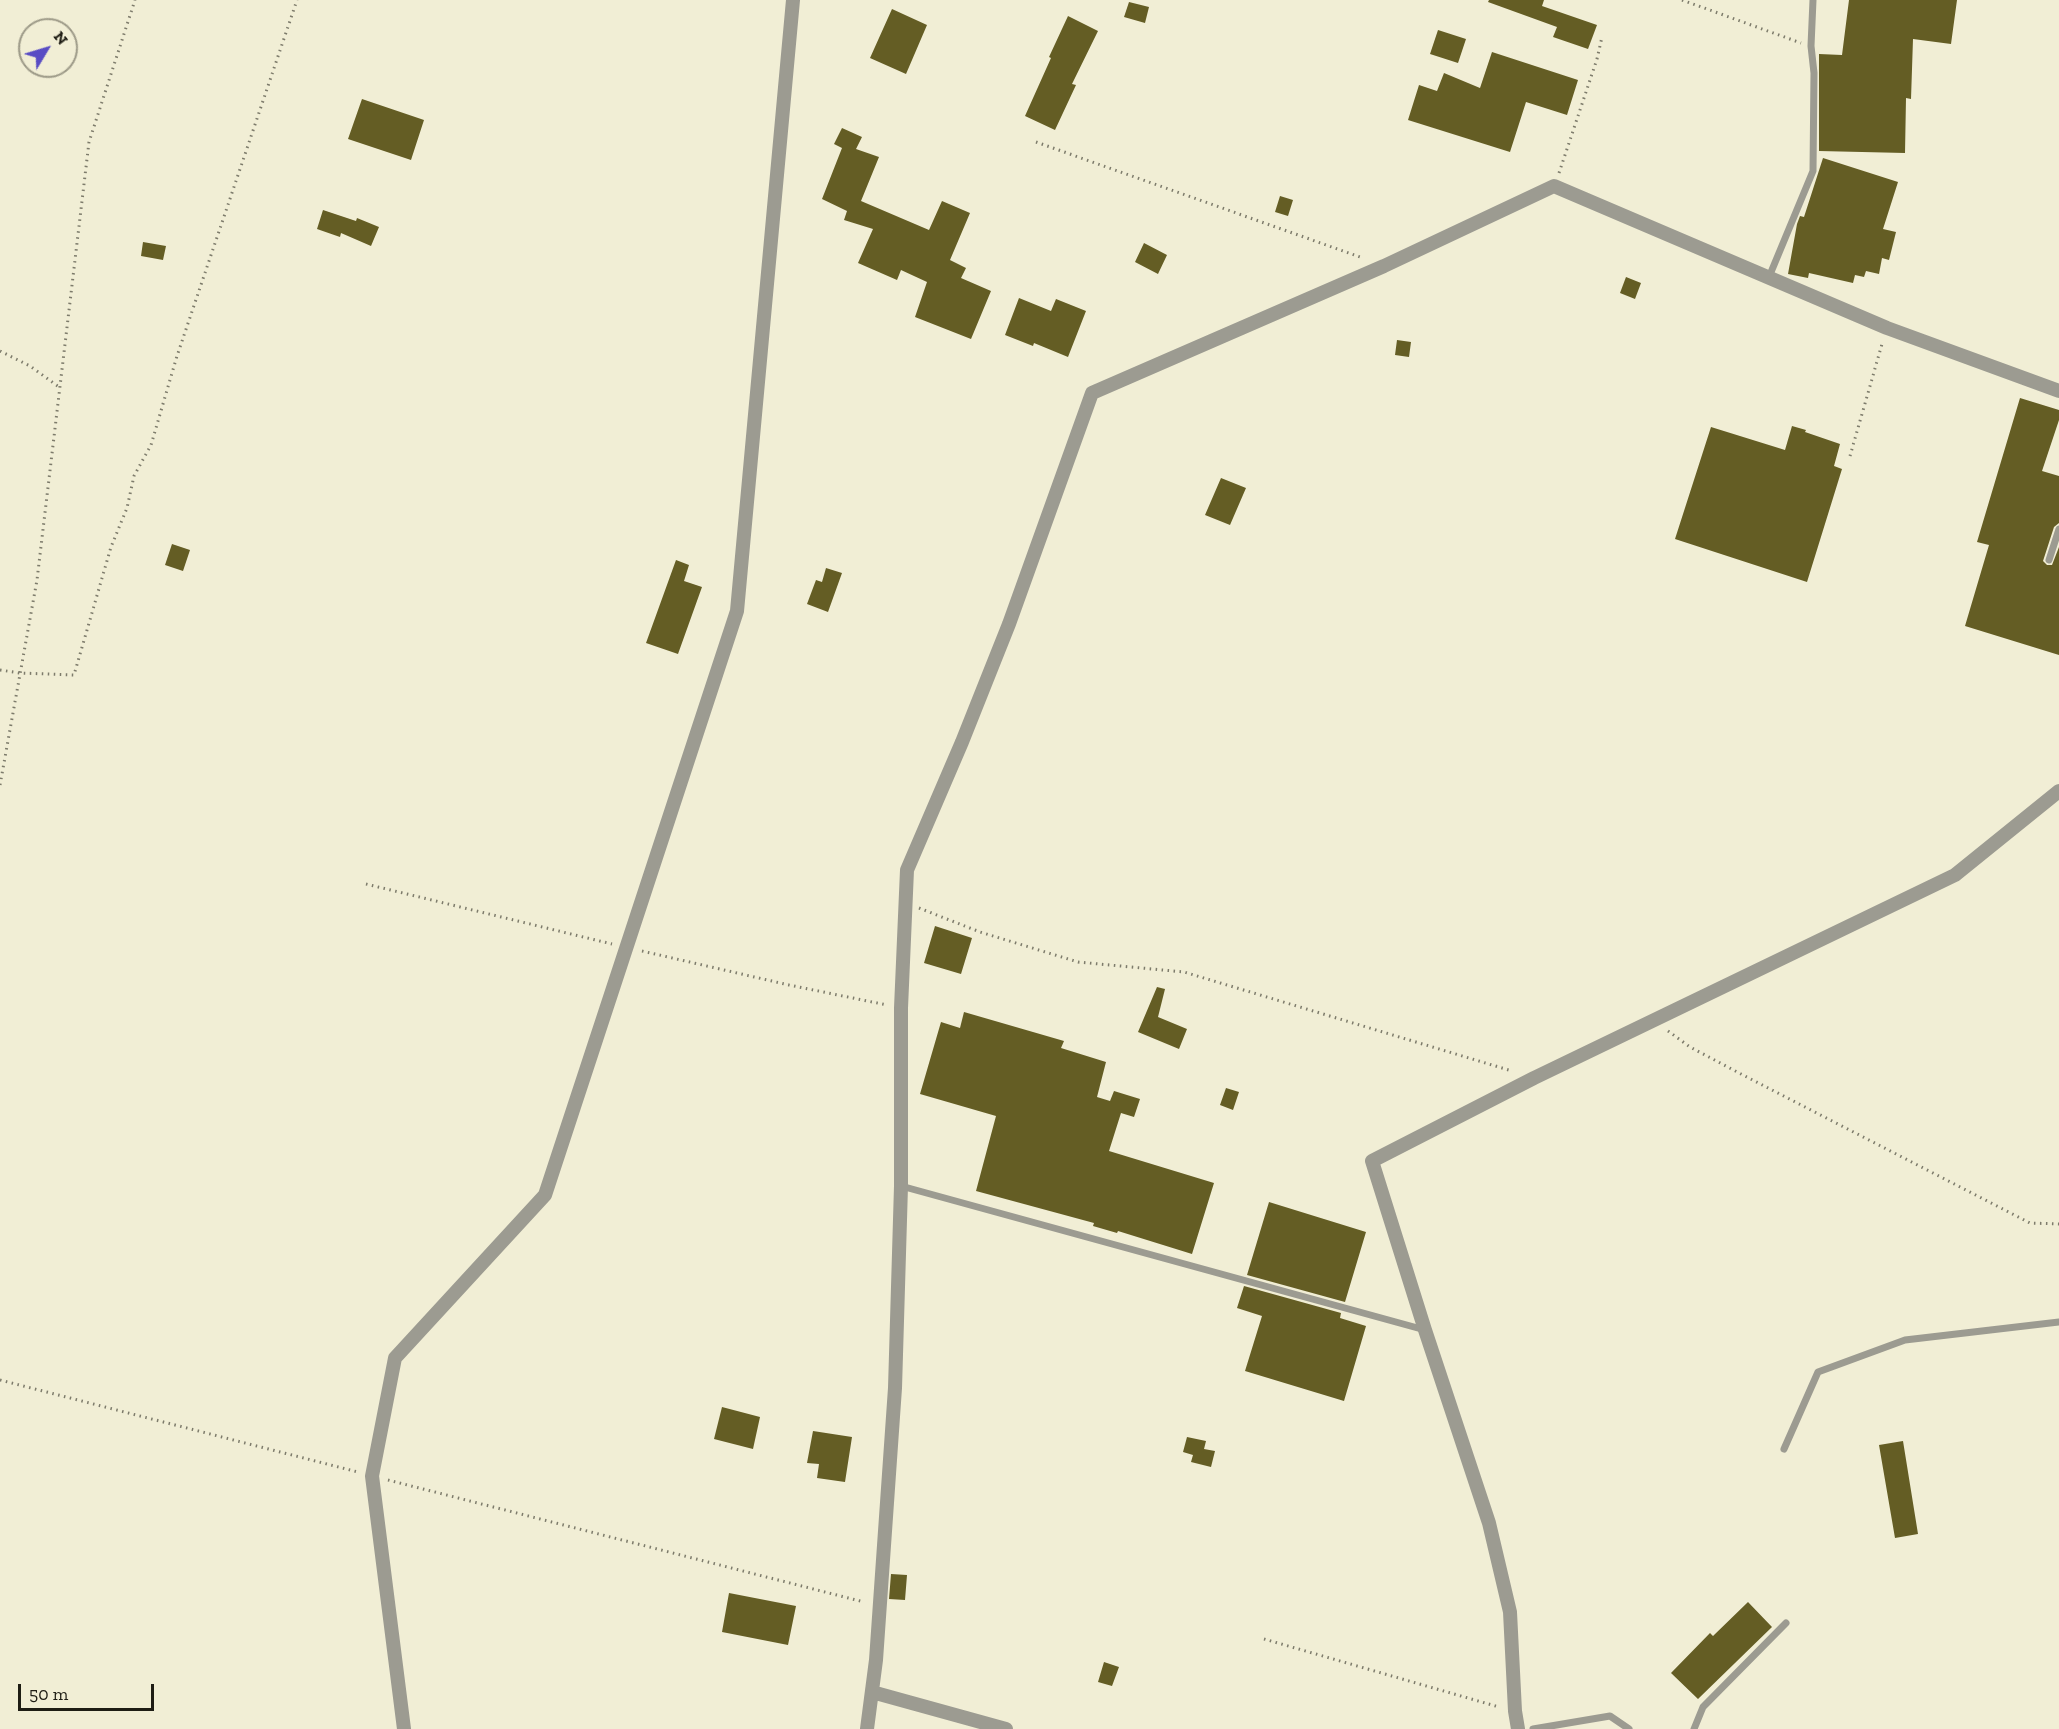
<!DOCTYPE html>
<html>
<head>
<meta charset="utf-8">
<style>
	body { margin:0 }
	#map { position:relative; width:2059px; height:1729px; overflow:hidden; background:#f1eed5; font-family:"Zilla Slab",serif }
	canvas { display:block }
	.north { position:absolute; left:18px; top:18px; width:60px; height:60px; box-sizing:border-box; background:#f1eed5; border:2px solid #9d9a88; border-radius:50%; rotate:52deg; font-size:16px; font-weight:700; line-height:24px; text-align:center; color:#1e1d14 }
	.north::after { content:''; display:block; margin:auto; width:21px; height:27px; background:#584cc4; clip-path:polygon(50% 0,100% 100%,50% 72%,0 100%) }
	.scale { position:absolute; left:18px; top:1684px; width:136px; height:27px; box-sizing:border-box; border:3px solid #1e1d14; border-top:0; padding-left:8px; font-size:18px; line-height:21px; white-space:nowrap; color:#1e1d14; -webkit-text-stroke:4px #f1eed5; paint-order:stroke }
</style>
</head>
<body>
<div id="map">
<canvas width="2059" height="1729"></canvas>
<div class="north">N</div>
<div class="scale">50 m</div>
</div>
<script>
const ctx = document.querySelector('canvas').getContext('2d');
ctx.lineJoin = 'round';
function paint(path, color) {
  ctx.fillStyle = color;
  ctx.fill(path, 'evenodd');
}
function shape(rows) {
  const path = new Path2D();
  for (const r of rows) {
    path.moveTo(r[0], r[1]);
    for (let i = 2; i < r.length; i += 2) path.lineTo(r[i], r[i + 1]);
  }
  return path;
}
function stroke(path, color, width, dash) {
  ctx.strokeStyle = color;
  ctx.lineWidth = width;
  ctx.lineCap = dash ? 'butt' : 'round';
  ctx.setLineDash(dash || []);
  ctx.stroke(path);
}
paint(shape([
	[1489,0,1544,0,1542,6,1597,25,1588,49,1553,37,1557,27,1488,2],
	[1849,0,1957,0,1951,44,1913,39,1911,99,1906,98,1905,153,1819,151,1819,54,1842,55],
	[1129,2,1149,7,1145,23,1124,17],
	[892,9,927,25,906,74,870,58],
	[1068,16,1098,31,1072,84,1076,85,1055,130,1025,116,1051,58,1049,57],
	[1438,30,1466,39,1458,63,1430,54],
	[1492,52,1578,80,1567,115,1526,102,1510,152,1408,120,1419,85,1437,91,1444,73,1480,88],
	[362,99,424,120,411,160,348,139],
	[842,128,862,137,856,149,879,157,861,201,929,230,942,201,970,213,950,260,966,268,961,278,991,291,971,339,915,317,927,282,901,270,897,280,858,263,873,229,844,220,847,211,822,199,842,148,834,144],
	[1823,158,1898,182,1883,229,1896,232,1889,260,1882,258,1879,274,1866,271,1864,277,1855,275,1853,283,1809,273,1808,278,1788,274,1797,224,1800,216,1804,217],
	[1280,196,1293,200,1288,216,1275,212],
	[323,210,356,221,357,218,379,227,371,246,341,233,340,237,317,229],
	[143,242,166,246,163,260,141,256],
	[1144,243,1167,255,1158,274,1135,262],
	[1626,277,1641,283,1635,299,1620,293],
	[1019,298,1051,311,1056,299,1086,311,1068,357,1034,343,1033,346,1005,335],
	[1397,340,1411,342,1409,357,1395,355],
	[2020,398,2059,410,2059,420,2042,471,2059,476,2059,523,2054,527,2043,561,2047,565,2052,565,2059,547,2059,655,1965,626,1989,545,1977,542],
	[1792,426,1806,430,1805,432,1840,444,1834,466,1842,469,1807,582,1675,539,1711,427,1785,450],
	[1221,478,1246,488,1230,525,1205,515],
	[172,544,190,550,183,571,165,565],
	[676,560,689,565,684,581,702,587,678,654,646,643],
	[826,568,842,573,828,612,807,604,816,580,822,582],
	[935,926,972,938,961,974,924,963],
	[1157,987,1165,989,1158,1017,1187,1029,1179,1049,1138,1032],
	[964,1012,1064,1041,1061,1048,1106,1062,1097,1097,1110,1101,1114,1091,1140,1099,1134,1117,1121,1113,1109,1151,1214,1183,1192,1254,1118,1231,1117,1233,1093,1226,1094,1223,976,1191,996,1116,920,1094,941,1022,960,1028],
	[1226,1088,1239,1092,1233,1110,1220,1105],
	[1269,1202,1366,1232,1345,1302,1247,1275],
	[1244,1286,1341,1313,1340,1318,1366,1326,1344,1401,1245,1371,1262,1316,1237,1308],
	[722,1407,760,1417,753,1449,714,1439],
	[813,1431,852,1437,845,1482,817,1478,819,1464,807,1463],
	[1187,1437,1206,1441,1204,1449,1215,1451,1211,1467,1191,1462,1193,1455,1183,1452],
	[1903,1441,1918,1534,1895,1538,1879,1445],
	[891,1574,907,1575,905,1600,889,1599],
	[729,1593,796,1606,788,1645,722,1632],
	[1748,1602,1772,1627,1698,1699,1671,1673,1710,1633,1713,1636],
	[1104,1662,1119,1667,1112,1686,1098,1682]
]), '#645d24');
stroke(shape([
	[1682,0,1801,43],
	[1036,142,1363,258],
	[1559,173,1597,59,1602,37],
	[0,351,30,366,59,387],
	[1850,456,1882,344],
	[0,670,20,673,74,675,111,547,127,508,134,476,151,445,177,356,297,0],
	[0,785,37,580,89,142,135,0],
	[366,884,612,944],
	[919,908,980,932,1078,962,1184,972,1512,1071],
	[642,951,789,985,887,1005],
	[1668,1031,1690,1047,1741,1074,2030,1223,2059,1224],
	[0,1380,358,1472],
	[388,1480,864,1602],
	[1264,1639,1499,1707]
]), '#7d7b6b', 3, [1.5, 4.5]);
stroke(shape([
	[1769,277,1813,171,1814,73,1811,46,1813,0],
	[2049,560,2059,529],
	[901,1186,1425,1330],
	[1784,1449,1818,1372,1905,1340,2059,1322],
	[1533,1729,1610,1716,1629,1729],
	[1694,1729,1703,1707,1786,1623]
]), '#9c9b91', 7);
stroke(shape([
	[872,1692,1006,1729],
	[404,1729,372,1476,395,1358,545,1195,737,611,793,0],
	[867,1729,876,1660,895,1388,901,1186,901,1008,907,870,962,742,1009,624,1092,393,1384,266,1554,186,1887,328,2059,391],
	[1518,1729,1515,1711,1510,1612,1489,1523,1425,1330,1372,1161,1534,1078,1955,875,2059,791]
]), '#9c9b91', 14);
</script>
</body>
</html>
